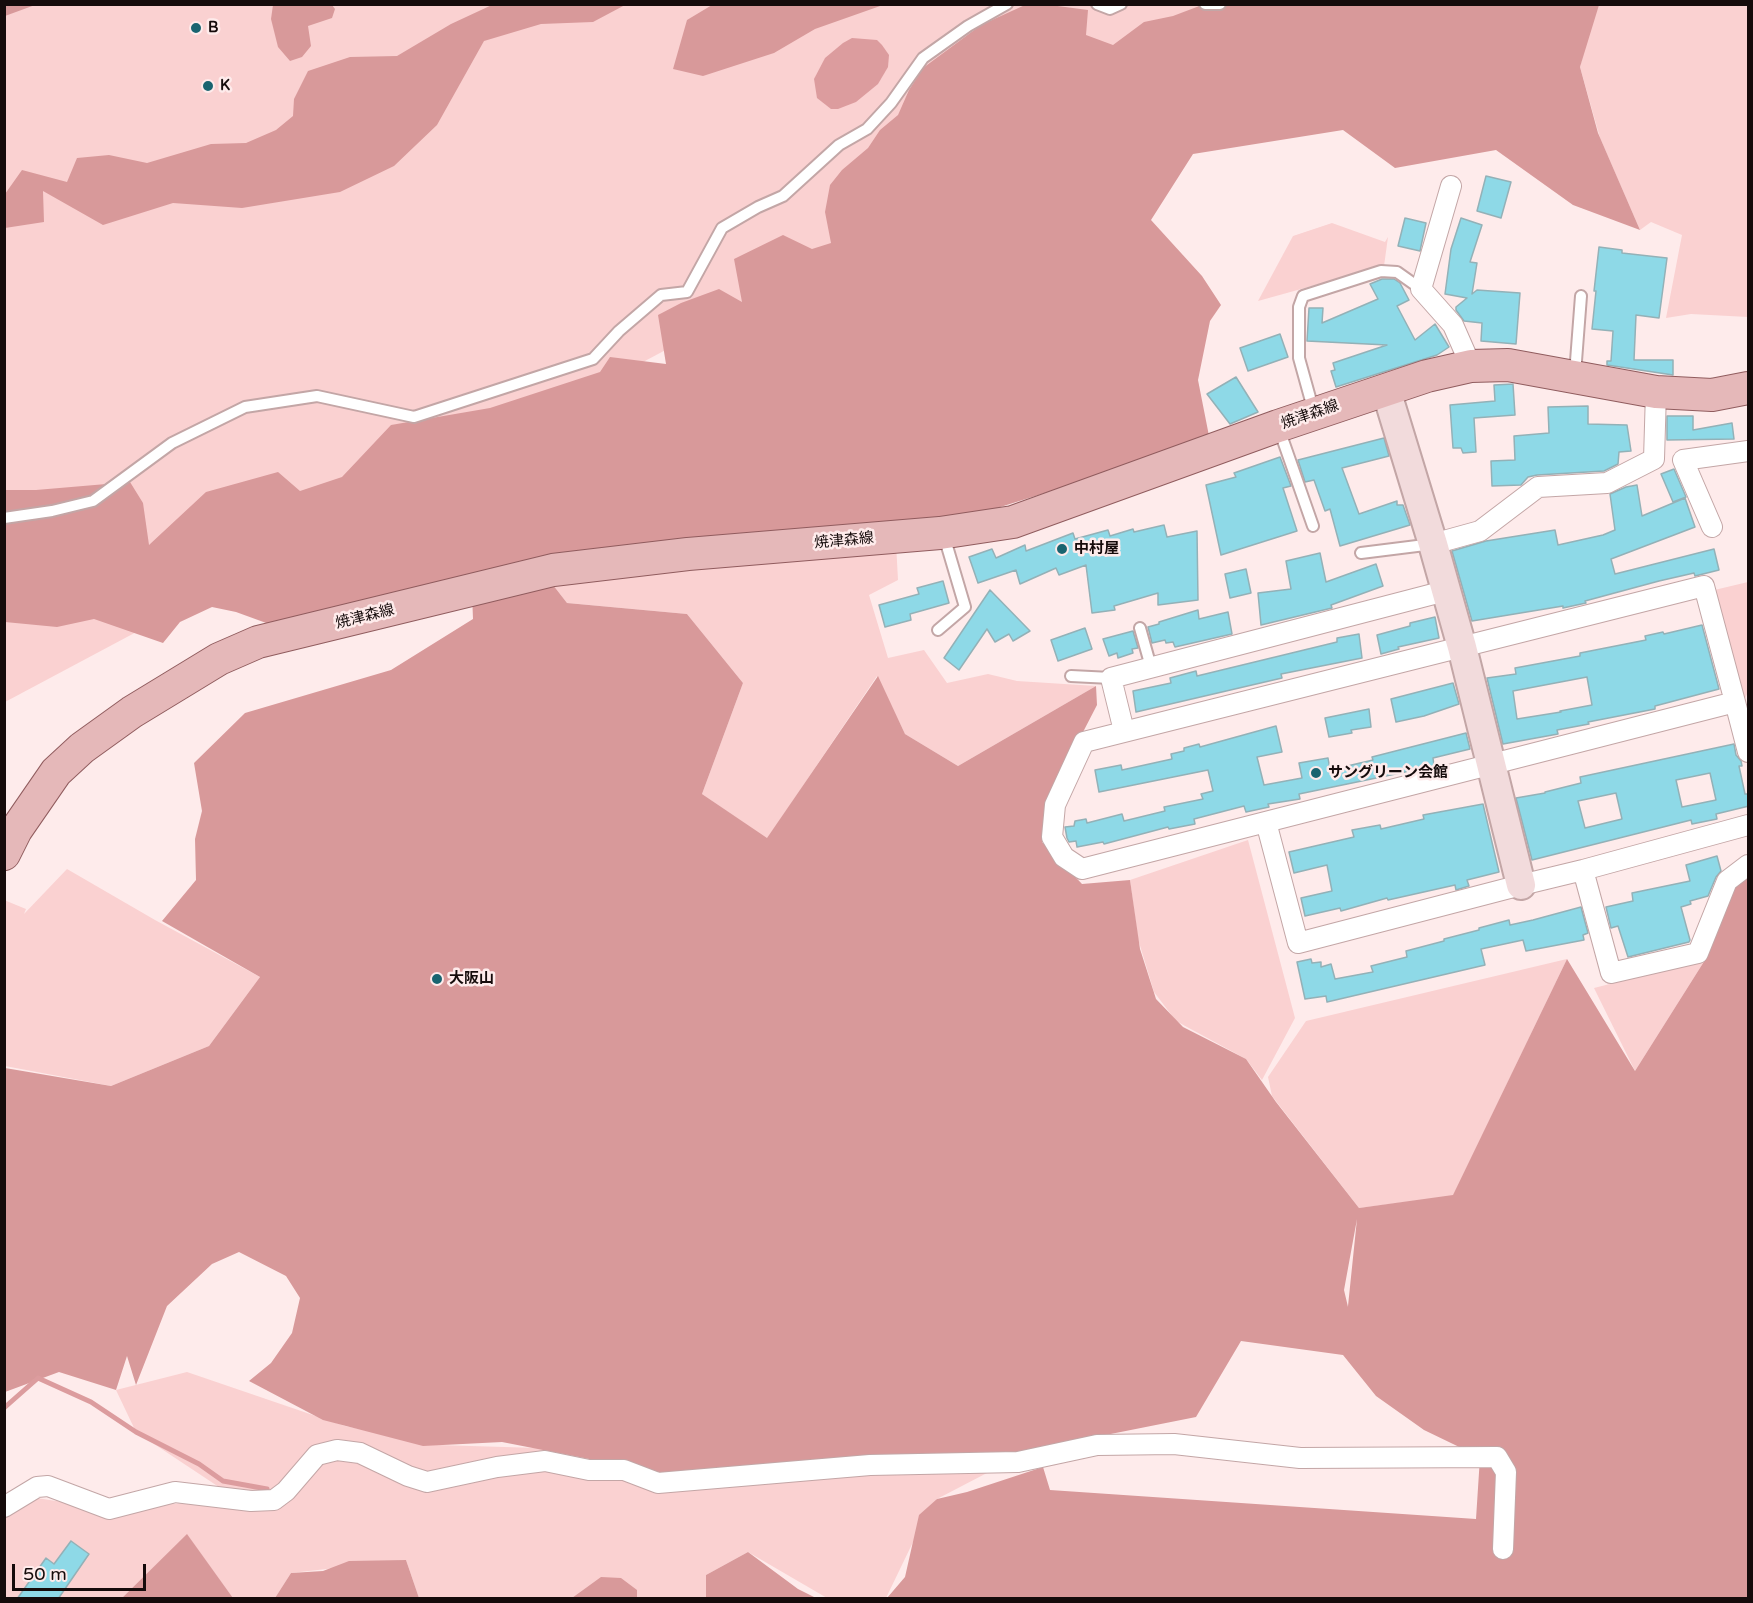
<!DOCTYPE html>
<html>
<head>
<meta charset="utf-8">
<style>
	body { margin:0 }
	#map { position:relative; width:1753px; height:1603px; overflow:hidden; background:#feebeb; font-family:"Varela Round",sans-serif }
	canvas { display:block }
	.frame { position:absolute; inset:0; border:6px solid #150b0b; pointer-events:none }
	.scale { position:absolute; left:12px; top:1564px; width:134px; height:27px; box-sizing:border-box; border:3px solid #150b0b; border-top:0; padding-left:8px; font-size:18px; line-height:21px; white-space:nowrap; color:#150b0b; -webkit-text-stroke:4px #feebeb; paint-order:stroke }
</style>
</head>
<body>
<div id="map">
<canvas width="1753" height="1603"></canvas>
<div class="frame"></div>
<div class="scale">50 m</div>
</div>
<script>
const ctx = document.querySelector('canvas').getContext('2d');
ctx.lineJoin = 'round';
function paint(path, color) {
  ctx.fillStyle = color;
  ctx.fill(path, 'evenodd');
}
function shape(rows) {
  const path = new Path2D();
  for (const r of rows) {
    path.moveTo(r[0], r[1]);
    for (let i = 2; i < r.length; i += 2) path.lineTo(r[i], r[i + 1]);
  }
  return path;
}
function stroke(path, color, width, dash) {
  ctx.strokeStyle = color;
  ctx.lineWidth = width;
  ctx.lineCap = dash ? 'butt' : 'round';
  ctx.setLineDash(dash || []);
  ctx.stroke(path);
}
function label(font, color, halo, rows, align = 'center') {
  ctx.font = font + ' "Varela Round","Noto Sans JP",sans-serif';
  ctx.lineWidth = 5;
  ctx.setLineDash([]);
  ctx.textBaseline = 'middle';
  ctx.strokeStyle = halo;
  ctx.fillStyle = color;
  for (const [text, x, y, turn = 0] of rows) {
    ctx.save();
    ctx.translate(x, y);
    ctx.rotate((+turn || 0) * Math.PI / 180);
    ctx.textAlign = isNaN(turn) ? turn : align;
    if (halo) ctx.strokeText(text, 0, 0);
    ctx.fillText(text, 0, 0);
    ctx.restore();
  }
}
paint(shape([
	[5,5,1313,5,5,702],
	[1596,5,1748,5,1748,317,1691,314,1666,318,1682,235,1651,222,1640,230,1600,138,1580,67],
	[1332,223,1385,242,1388,237,1384,266,1258,301,1293,236],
	[896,543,898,580,869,595,888,658,924,650,947,683,988,674,1017,681,1096,686,958,766,905,734,877,676,767,839,702,794,743,683,687,614,567,603,546,576],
	[1748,582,1748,692,1743,703,1706,592],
	[1248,840,1295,1018,1262,1080,1246,1059,1176,1021,1154,992,1138,939,1130,880],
	[67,869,155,920,260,977,209,1046,111,1086,5,1066,4,900,26,909,24,914],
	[1567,959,1453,1196,1359,1208,1272,1096,1268,1077,1306,1021],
	[1705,960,1635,1071,1594,988],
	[187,1372,345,1426,437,1445,1008,1462,937,1499,914,1540,886,1598,827,1598,748,1552,706,1575,706,1598,637,1598,637,1590,575,1598,419,1598,406,1560,291,1573,275,1598,233,1598,187,1535,122,1598,5,1598,5,1507,23,1496,109,1509,237,1499,136,1432,116,1390]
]), '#fad1d1');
paint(shape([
	[5,4,35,4,35,5,5,16],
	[494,4,625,5,593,22,541,24,484,41,437,125,394,166,340,192,242,208,173,203,103,225,43,191,44,222,5,228,5,194,22,170,67,182,77,158,109,155,147,163,211,144,246,143,276,130,293,116,294,99,308,71,350,57,397,56,451,24],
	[273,5,332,5,335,9,332,18,308,26,311,46,302,57,290,61,278,47,271,19],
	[712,5,712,4,883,5,815,29,774,53,703,76,673,69,687,20],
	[1025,5,1050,5,1088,10,1086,35,1113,45,1144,22,1173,16,1202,5,1599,5,1580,67,1598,133,1640,230,1573,205,1496,150,1395,168,1343,130,1193,154,1151,220,1202,276,1221,305,1210,321,1198,380,1210,441,959,520,546,576,567,603,687,614,743,683,702,794,767,838,878,676,905,734,958,766,1096,686,1097,705,1052,792,1042,842,1082,884,1130,880,1140,949,1156,999,1183,1027,1246,1059,1276,1102,1359,1208,1453,1195,1567,959,1635,1071,1705,960,1729,879,1748,867,1748,1598,887,1598,905,1577,919,1515,937,1499,967,1492,1043,1467,1050,1490,1476,1519,1480,1457,1424,1430,1376,1396,1343,1355,1241,1341,1196,1417,965,1463,697,1480,502,1442,423,1446,323,1420,249,1381,271,1363,292,1333,300,1298,286,1276,239,1252,212,1264,167,1306,136,1385,127,1356,116,1390,59,1372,5,1392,5,1068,111,1086,209,1046,260,977,162,921,196,880,195,839,202,811,194,763,245,713,391,670,473,619,472,593,269,624,236,612,212,607,180,622,163,643,94,619,57,627,5,622,5,490,36,490,130,482,143,503,149,545,206,492,278,472,300,491,342,477,391,425,490,408,600,372,610,357,666,364,658,315,681,303,719,289,742,302,734,259,783,235,812,249,831,243,825,212,830,185,842,170,868,148,880,130,898,115,909,90,923,68,981,25],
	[1357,1219,1348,1306,1348,1307,1344,1290],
	[187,1534,233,1598,122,1598],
	[748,1552,798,1589,816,1598,706,1598,706,1575],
	[406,1560,419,1598,275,1598,291,1573,323,1571,349,1561],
	[601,1577,621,1578,637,1590,637,1598,572,1598]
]), '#d8999a');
paint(shape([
	[852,38,877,40,882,45,889,55,888,67,878,84,856,102,838,109,831,109,817,98,814,79,825,58,843,43]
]), '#dc9c9e');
stroke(shape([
	[4,1408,38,1378,91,1402,136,1432,199,1464,223,1481,267,1489]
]), '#dc9c9e', 5);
const building = shape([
	[1486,176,1511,182,1501,218,1477,211,1486,176],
	[1405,218,1426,223,1420,251,1398,246,1405,218],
	[1461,218,1482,225,1470,262,1477,263,1472,294,1477,290,1520,293,1516,344,1481,341,1482,323,1464,321,1456,310,1456,307,1467,298,1445,294,1451,249,1461,218],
	[1599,247,1622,250,1622,253,1667,258,1659,318,1636,315,1634,360,1673,360,1673,375,1607,365,1607,361,1611,361,1613,331,1592,329,1596,291,1594,291,1599,247],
	[1382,279,1394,279,1400,283,1409,300,1397,306,1415,340,1435,324,1449,347,1437,355,1336,387,1331,371,1335,370,1333,363,1387,345,1307,341,1309,308,1323,308,1322,323,1378,299,1370,284,1382,279],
	[1280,334,1288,357,1248,371,1240,348,1280,334],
	[1236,377,1258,412,1230,424,1207,394,1236,377],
	[1513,384,1515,415,1474,418,1476,452,1463,453,1461,448,1453,448,1450,405,1495,401,1494,385,1513,384],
	[1588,406,1588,424,1627,425,1631,451,1619,452,1618,464,1604,471,1537,475,1528,477,1521,485,1492,486,1491,461,1515,460,1514,436,1549,433,1548,407,1588,406],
	[1667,416,1693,416,1693,430,1732,423,1734,439,1667,440,1667,416],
	[1384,438,1389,456,1342,468,1359,514,1397,501,1397,505,1403,505,1410,525,1340,546,1330,509,1325,511,1314,480,1305,482,1298,460,1384,438],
	[1280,457,1291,486,1283,488,1297,531,1221,555,1206,485,1236,477,1234,473,1280,457],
	[1674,469,1686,497,1673,502,1661,474,1674,469],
	[1637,485,1642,516,1685,498,1695,527,1611,559,1615,574,1714,549,1719,570,1695,576,1694,573,1659,581,1585,601,1586,603,1563,608,1563,606,1472,621,1452,551,1486,541,1555,530,1558,545,1603,535,1615,530,1610,494,1626,487,1637,485],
	[1164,525,1167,537,1197,531,1198,600,1158,605,1158,593,1114,606,1115,610,1092,613,1086,565,1059,575,1056,568,1020,584,1016,570,978,583,969,557,992,549,996,558,1025,545,1026,551,1073,533,1075,539,1108,530,1110,536,1133,529,1134,532,1164,525],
	[1320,553,1326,582,1376,564,1383,586,1331,605,1332,608,1261,625,1258,593,1291,589,1286,561,1320,553],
	[1246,569,1251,593,1230,598,1225,574,1246,569],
	[943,581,949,603,910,614,911,620,885,627,879,605,919,594,917,588,943,581],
	[990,590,1030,631,1013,641,1009,634,995,642,987,629,959,670,944,658,990,590],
	[1198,610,1199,619,1228,612,1232,634,1175,647,1173,642,1166,643,1165,640,1152,643,1148,627,1159,624,1159,622,1198,610],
	[1435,617,1439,638,1398,647,1399,649,1381,654,1377,635,1410,626,1410,623,1435,617],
	[1702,625,1719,689,1655,706,1655,709,1588,722,1589,724,1557,730,1558,734,1503,744,1487,678,1516,674,1515,668,1580,656,1580,653,1646,640,1645,636,1663,632,1664,634,1702,625],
	[1587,677,1592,705,1560,711,1561,712,1517,719,1513,691,1587,677],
	[1085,628,1092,649,1058,661,1051,640,1085,628],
	[1133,631,1138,648,1132,649,1133,653,1118,658,1117,653,1109,656,1103,639,1133,631],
	[1359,634,1362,658,1281,674,1282,678,1136,712,1133,691,1171,683,1170,678,1196,671,1197,676,1337,642,1337,638,1359,634],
	[1453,683,1459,704,1424,716,1396,722,1391,699,1453,683],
	[1369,709,1371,727,1351,730,1352,733,1329,737,1325,718,1369,709],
	[1276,726,1282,752,1257,757,1264,785,1302,778,1299,763,1328,758,1330,770,1373,760,1372,757,1466,733,1470,749,1433,758,1434,766,1299,794,1300,799,1268,804,1269,807,1246,812,1244,806,1194,819,1195,824,1169,829,1168,827,1104,844,1103,842,1077,847,1076,841,1069,842,1067,838,1065,827,1074,826,1075,821,1086,819,1087,823,1122,814,1124,821,1165,811,1164,807,1203,799,1201,794,1213,791,1208,770,1099,792,1095,770,1121,765,1122,770,1172,759,1171,754,1184,751,1184,748,1199,744,1200,747,1276,726],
	[1734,744,1736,755,1741,761,1742,766,1739,766,1745,794,1749,794,1749,806,1716,814,1717,819,1692,824,1691,820,1532,860,1516,798,1545,793,1545,792,1581,783,1580,777,1734,744],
	[1710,773,1716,800,1682,807,1676,780,1710,773],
	[1616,793,1622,819,1585,828,1578,801,1616,793],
	[1483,804,1499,872,1467,880,1469,886,1456,890,1455,885,1388,900,1387,898,1341,911,1340,908,1305,916,1301,898,1332,891,1327,865,1294,873,1289,852,1354,837,1352,830,1380,825,1381,829,1424,819,1423,815,1483,804],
	[1717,856,1721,871,1716,877,1708,896,1690,901,1691,904,1681,907,1690,940,1689,942,1628,957,1618,926,1611,928,1606,907,1633,901,1632,893,1690,881,1686,865,1717,856],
	[1581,907,1588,933,1583,935,1584,940,1526,951,1523,940,1481,949,1485,965,1327,1002,1326,996,1305,999,1297,962,1311,959,1312,963,1321,962,1321,967,1331,964,1335,979,1373,972,1371,966,1407,957,1406,951,1444,941,1444,939,1479,930,1479,928,1509,920,1510,925,1533,920,1581,907],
	[71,1541,89,1554,58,1599,17,1599,46,1558,54,1564,71,1541]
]);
paint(building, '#8ed9e7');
stroke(building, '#93b1b7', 1.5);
const lane = shape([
	[1097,4,1110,9,1121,4],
	[1205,4,1220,4],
	[1575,374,1581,296],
	[1314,412,1299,358,1299,307,1303,296,1381,271,1397,272,1421,289],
	[1279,429,1313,526],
	[4,518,52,511,93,501,172,443,245,407,317,396,414,417,593,359,619,331,661,295,687,292,722,228,758,207,783,196,839,145,867,129,891,103,923,58,968,26,1007,4],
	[1361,553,1433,544],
	[1140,628,1151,667],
	[938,630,965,607,944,536],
	[1071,676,1111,678]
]);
const street = shape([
	[1451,186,1421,289,1453,325,1471,366],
	[1712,527,1683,460,1748,451],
	[1433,544,1480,531,1538,487,1607,483,1654,459,1656,392],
	[1735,702,1082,869,1064,857,1052,837,1055,805,1084,742,1704,586,1735,702,1748,752],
	[1124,731,1111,678,1445,591],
	[1266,822,1298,943,1521,885,1583,870,1748,825],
	[1583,870,1611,973,1698,953,1727,881,1748,865],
	[4,1507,37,1487,48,1486,109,1509,175,1492,251,1501,274,1500,286,1491,317,1455,337,1450,360,1453,408,1476,427,1482,497,1467,545,1461,589,1470,624,1470,658,1483,870,1465,1018,1462,1097,1445,1174,1444,1300,1458,1497,1457,1506,1472,1503,1549]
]);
const secondary = shape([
	[1386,390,1433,544,1462,647,1521,885]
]);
const primary = shape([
	[4,854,16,830,56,772,82,748,132,712,219,659,258,642,553,570,688,554,940,533,1013,522,1278,426,1427,376,1471,366,1508,365,1656,392,1712,395,1748,388]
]);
stroke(lane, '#c3a6a6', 14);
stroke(street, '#c3a6a6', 22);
stroke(secondary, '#c3a6a6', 32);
stroke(primary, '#905c5e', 34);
stroke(lane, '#fff', 10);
stroke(street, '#fff', 20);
stroke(secondary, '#f2dbdc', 28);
stroke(primary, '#e5b8b9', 32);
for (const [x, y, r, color] of [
	[196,28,6,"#196470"],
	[208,86,6,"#196470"],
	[1062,549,6,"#196470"],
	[1316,773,6,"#196470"],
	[437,979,6,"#196470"]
]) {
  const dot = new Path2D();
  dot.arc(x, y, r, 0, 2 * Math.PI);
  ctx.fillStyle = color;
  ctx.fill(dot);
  stroke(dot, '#feebeb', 2);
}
label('bold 15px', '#150b0b', '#feebeb', [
	["B",208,28],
	["K",220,86],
	["中村屋",1074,549],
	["サングリーン会館",1328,773],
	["大阪山",449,979]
], 'left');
label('15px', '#150b0b', '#feebeb', [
	["焼津森線",1310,415,-19],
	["焼津森線",844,541,-5],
	["焼津森線",365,617,-14]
]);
</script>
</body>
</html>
